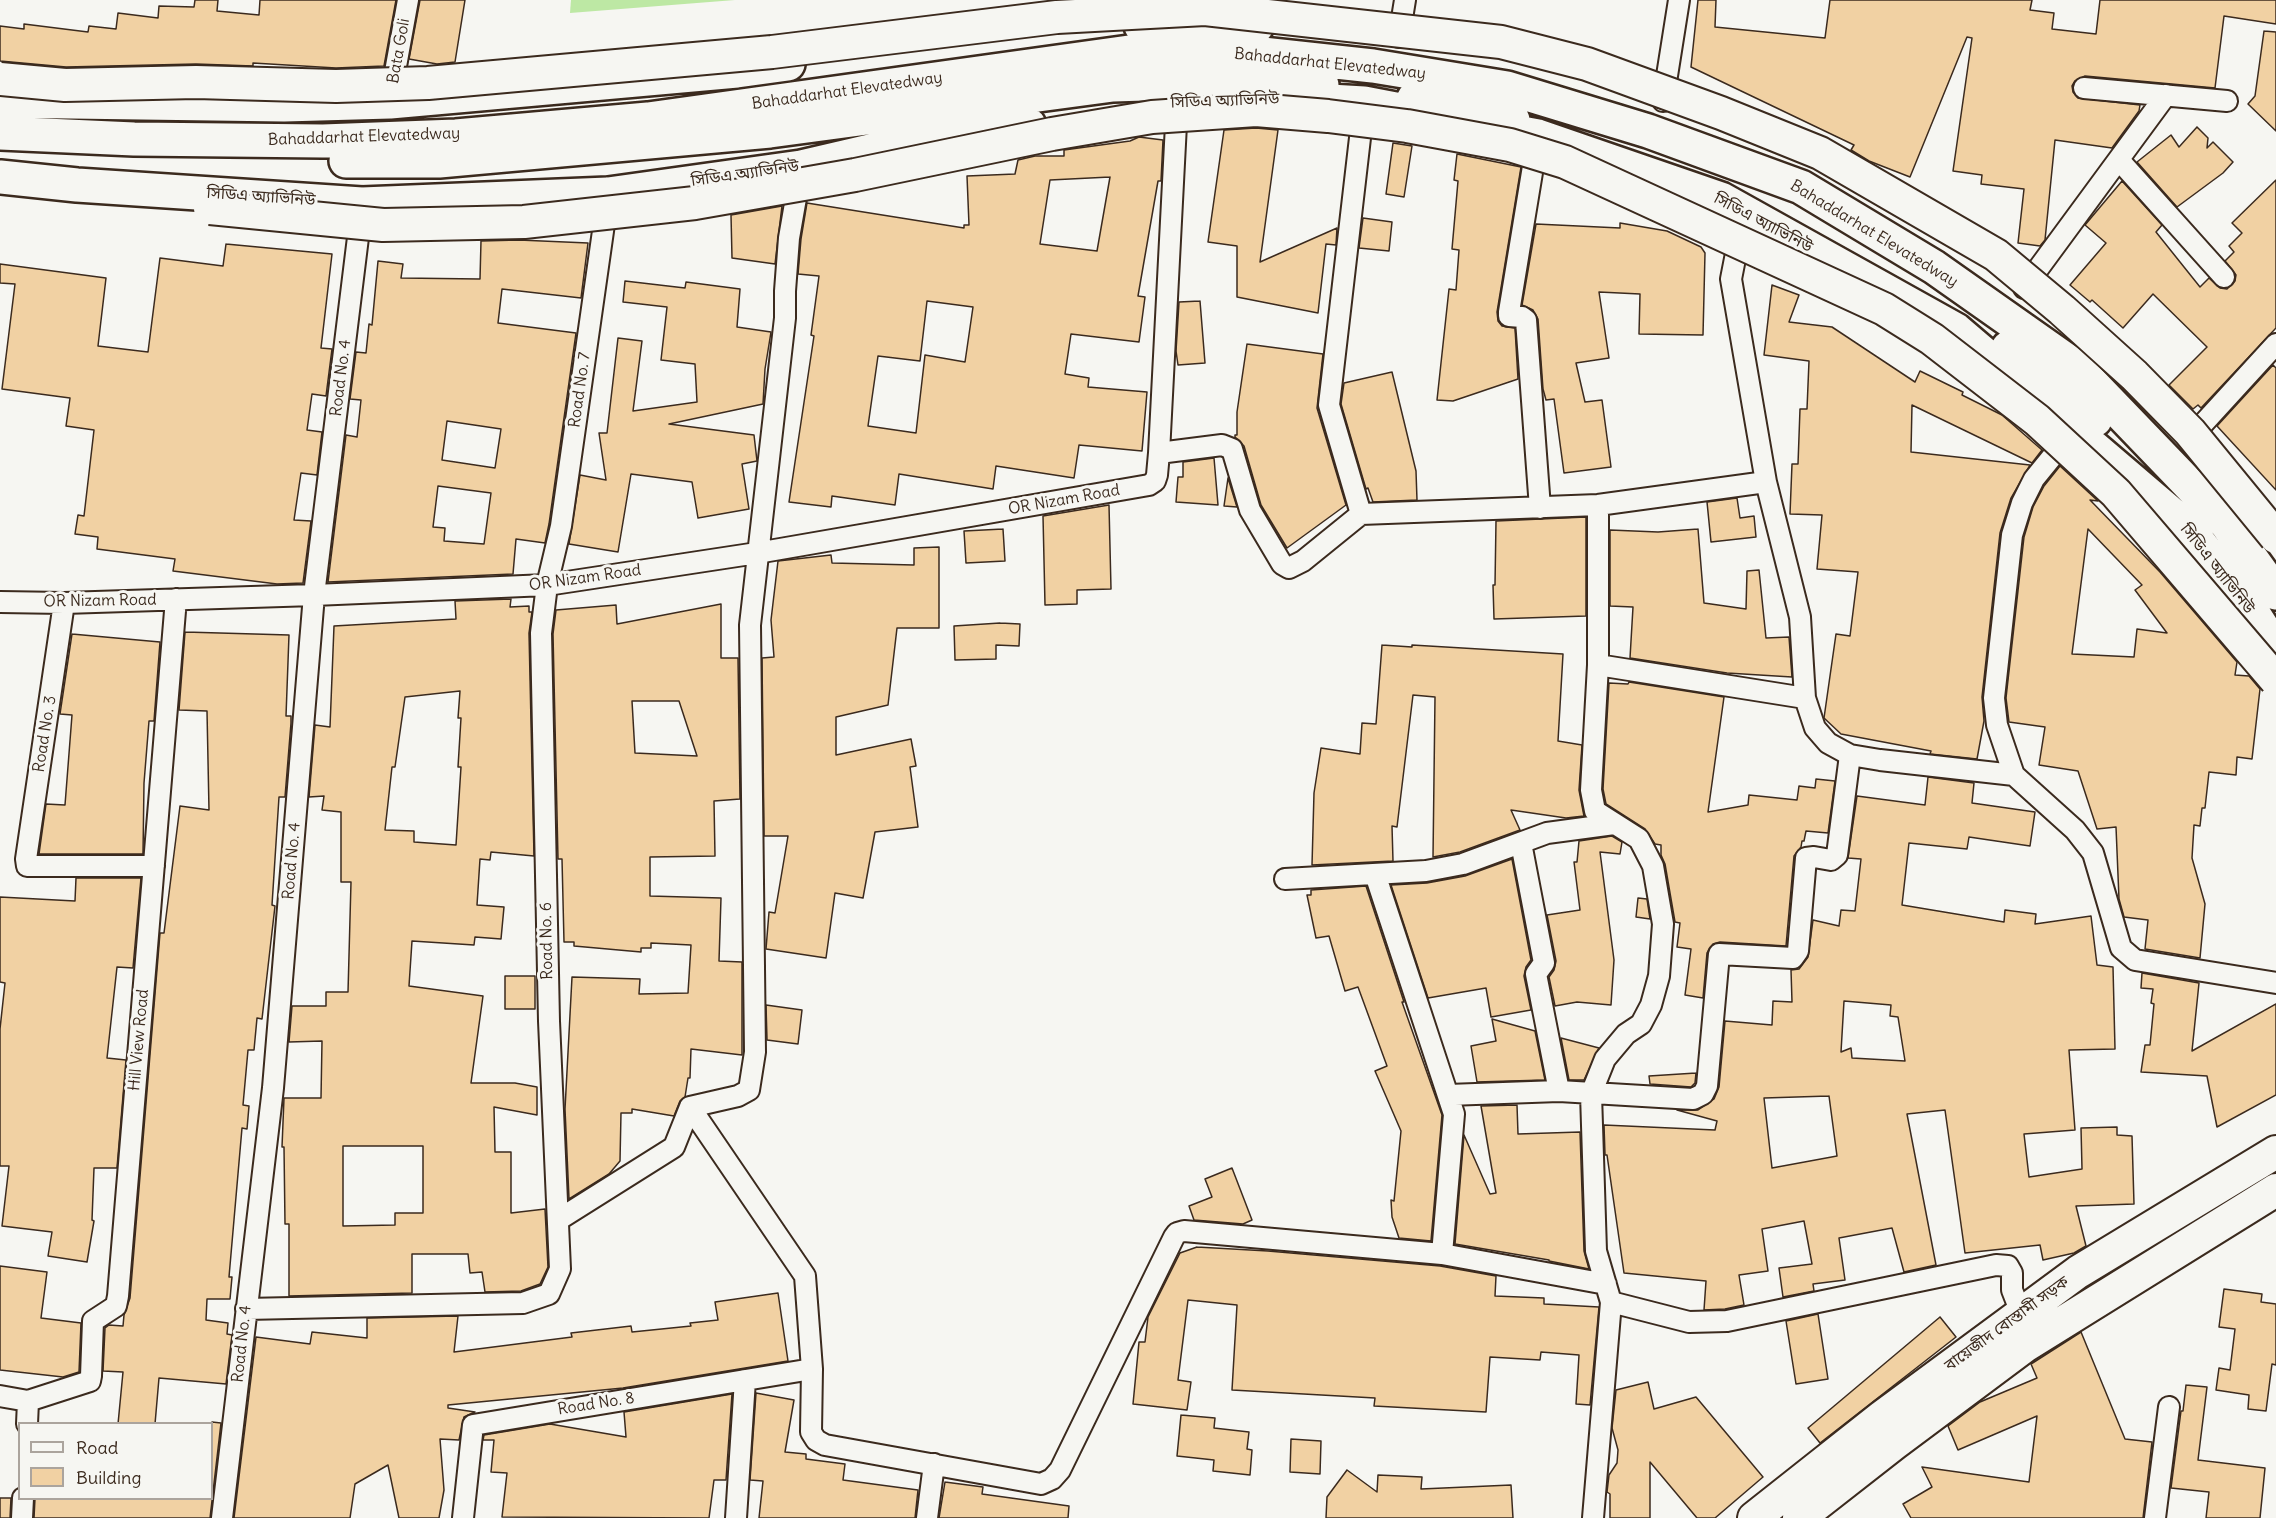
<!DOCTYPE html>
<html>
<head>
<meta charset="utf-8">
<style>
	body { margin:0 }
	#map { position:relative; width:2276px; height:1518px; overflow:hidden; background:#f6f6f2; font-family:Delius,sans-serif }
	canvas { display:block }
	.legend { position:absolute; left:18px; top:1422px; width:195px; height:78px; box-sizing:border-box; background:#f6f6f2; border:2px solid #aba49d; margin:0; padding:8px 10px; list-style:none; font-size:18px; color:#3b2a1e }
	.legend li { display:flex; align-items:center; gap:12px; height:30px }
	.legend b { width:30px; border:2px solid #aba49d }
</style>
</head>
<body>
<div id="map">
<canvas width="2276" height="1518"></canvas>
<ul class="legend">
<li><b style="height:8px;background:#f6f6f2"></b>Road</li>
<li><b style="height:16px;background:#f1d1a3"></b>Building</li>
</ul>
</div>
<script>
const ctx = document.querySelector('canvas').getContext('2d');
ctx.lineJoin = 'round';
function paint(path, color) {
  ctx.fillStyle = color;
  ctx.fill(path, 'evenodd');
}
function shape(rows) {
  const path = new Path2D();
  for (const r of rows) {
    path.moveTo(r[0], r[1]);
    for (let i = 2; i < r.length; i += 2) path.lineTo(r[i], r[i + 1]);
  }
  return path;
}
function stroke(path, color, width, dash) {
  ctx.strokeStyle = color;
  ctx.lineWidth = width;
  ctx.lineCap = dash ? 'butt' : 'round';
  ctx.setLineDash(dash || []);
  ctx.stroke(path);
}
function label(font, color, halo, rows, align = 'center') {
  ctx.font = font + ' Delius,"Noto Sans Bengali",sans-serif';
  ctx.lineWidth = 6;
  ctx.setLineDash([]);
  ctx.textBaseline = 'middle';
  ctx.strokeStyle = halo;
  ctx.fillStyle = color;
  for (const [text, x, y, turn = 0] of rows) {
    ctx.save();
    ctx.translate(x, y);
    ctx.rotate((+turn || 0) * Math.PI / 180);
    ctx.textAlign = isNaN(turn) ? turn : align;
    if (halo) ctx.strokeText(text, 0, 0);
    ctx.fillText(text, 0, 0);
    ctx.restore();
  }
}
paint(shape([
	[571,0,735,0,570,13]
]), '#bde8a4');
const building = shape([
	[195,0,218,0,217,11,259,15,260,0,396,0,384,66,336,68,253,63,253,66,196,64,66,67,0,61,0,26,24,29,24,24,88,32,89,26,116,29,118,13,158,18,159,6,194,7,195,0],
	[420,0,465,0,455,62,437,64,409,59,420,0],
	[1698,0,1716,0,1715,27,1825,38,1830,0,2032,0,2030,10,2054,13,2052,29,2096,34,2100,0,2276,0,2276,24,2224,16,2215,88,2085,76,2075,81,2072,86,2073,92,2078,98,2140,105,2139,111,2112,148,2055,140,2045,240,2040,246,2018,243,2024,189,1981,184,1982,175,1953,171,1972,38,1967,37,1910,177,1869,161,1851,150,1854,145,1691,67,1698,0],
	[2264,31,2276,32,2276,131,2248,104,2255,96,2264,31],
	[2197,127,2208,138,2207,148,2213,142,2233,162,2223,173,2177,207,2137,162,2171,135,2179,147,2197,127],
	[1256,128,1278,130,1260,262,1337,228,1336,245,1326,244,1318,313,1237,297,1237,246,1208,242,1224,130,1256,128],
	[1139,137,1163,140,1161,181,1158,181,1138,296,1145,297,1139,342,1071,334,1065,374,1089,378,1088,387,1147,392,1142,451,1079,445,1074,478,996,466,993,489,899,474,895,505,832,496,831,507,789,502,814,336,811,335,819,276,798,274,801,239,807,203,964,228,964,225,969,225,967,176,1015,174,1018,160,1035,156,1064,156,1064,150,1130,141,1139,137],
	[1110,177,1097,251,1040,244,1050,180,1110,177],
	[927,301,973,307,965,362,925,355,916,433,868,426,878,356,920,361,927,301],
	[1393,143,1412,146,1404,197,1386,194,1393,143],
	[1457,154,1521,167,1497,312,1498,321,1502,326,1515,328,1518,379,1453,401,1437,400,1449,289,1456,290,1459,250,1452,249,1458,181,1454,180,1457,154],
	[2276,180,2276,328,2201,408,2198,405,2193,409,2169,385,2207,347,2153,294,2123,328,2092,300,2090,302,2070,285,2106,243,2085,225,2122,181,2162,225,2156,232,2200,287,2209,278,2220,288,2227,289,2235,281,2236,275,2225,261,2234,252,2229,246,2242,233,2232,223,2276,180],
	[782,206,775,264,732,258,731,215,782,206],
	[1363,218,1392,222,1389,251,1359,248,1363,218],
	[1620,223,1667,231,1701,247,1705,253,1703,335,1639,334,1640,294,1599,292,1609,358,1576,363,1585,402,1602,400,1611,467,1564,473,1554,399,1546,400,1543,389,1538,319,1533,310,1522,305,1536,224,1620,228,1620,223],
	[519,240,588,243,581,298,502,289,498,323,576,333,549,524,545,543,516,539,513,574,328,582,346,435,357,437,361,400,350,399,356,352,366,353,369,324,372,325,378,261,403,264,401,278,480,279,481,241,519,240],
	[447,421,501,429,495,468,442,460,447,421],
	[438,486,491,493,484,544,444,541,445,528,433,527,438,486],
	[226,244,332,254,321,348,332,349,326,396,312,394,307,430,322,432,317,475,301,473,294,520,311,521,303,583,277,584,173,571,175,559,97,549,98,537,75,534,78,515,84,516,94,430,66,426,70,398,2,389,15,284,0,283,0,264,106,278,98,346,148,352,160,258,223,266,226,244],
	[625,281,685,288,686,282,740,289,737,327,771,332,765,369,763,404,669,424,754,435,757,461,742,464,749,509,698,518,692,482,631,474,618,552,569,544,580,475,606,480,599,433,607,433,618,338,642,341,633,411,697,402,695,364,661,360,667,307,623,302,625,281],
	[1772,285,1799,295,1789,322,1832,327,1915,382,1920,371,1963,392,1962,395,2002,415,2042,450,2032,463,1912,405,1911,452,2030,465,2011,498,2000,533,1982,697,1984,721,1977,759,1930,754,1931,751,1841,734,1824,718,1836,634,1850,636,1858,572,1817,569,1822,515,1790,514,1792,464,1798,464,1800,409,1807,409,1809,361,1764,355,1772,285],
	[1200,301,1205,363,1178,365,1176,351,1179,302,1200,301],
	[1247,344,1323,354,1317,408,1346,505,1287,548,1261,505,1244,446,1235,437,1235,435,1237,435,1237,412,1247,344],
	[2273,365,2276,368,2276,490,2217,426,2273,365],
	[1392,372,1416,471,1417,500,1373,502,1368,488,1366,489,1341,404,1344,383,1392,372],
	[1214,458,1218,505,1176,502,1178,477,1183,477,1183,462,1214,458],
	[2060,466,2098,501,2090,500,2160,572,2237,662,2235,675,2249,676,2260,689,2252,759,2237,757,2236,775,2209,772,2205,808,2202,808,2200,826,2194,825,2192,858,2205,904,2200,958,2145,949,2148,920,2124,917,2119,899,2116,827,2097,829,2078,771,2039,765,2045,727,2009,722,2006,698,2024,537,2033,507,2044,486,2060,466],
	[2088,529,2142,585,2135,590,2167,633,2137,629,2134,657,2072,654,2088,529],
	[1228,478,1237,507,1224,506,1228,478],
	[1737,498,1740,518,1754,516,1756,537,1711,542,1707,502,1737,498],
	[1109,505,1111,589,1077,590,1077,604,1045,605,1043,516,1109,505],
	[1586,517,1586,616,1494,619,1493,585,1495,585,1496,521,1586,517],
	[1003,529,1005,561,966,563,964,531,1003,529],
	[1698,529,1704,603,1746,609,1747,571,1759,570,1766,638,1789,637,1792,677,1727,673,1630,658,1633,607,1610,606,1610,530,1658,532,1698,529],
	[939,547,939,628,897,628,888,705,836,717,836,755,911,739,916,766,910,767,918,827,875,832,863,898,835,893,826,958,766,949,769,912,775,913,788,836,764,836,762,658,774,657,771,620,778,561,831,555,832,563,914,565,914,548,939,547],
	[511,599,510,607,529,606,529,612,532,612,529,633,534,856,491,852,490,860,480,859,477,905,504,907,501,939,475,937,474,945,412,941,409,986,483,996,471,1083,515,1083,537,1087,537,1115,494,1107,495,1152,511,1152,511,1213,545,1209,548,1267,540,1284,521,1291,485,1292,482,1272,470,1273,468,1254,412,1254,412,1293,289,1296,289,1224,285,1224,284,1147,282,1147,284,1098,321,1098,322,1041,289,1042,292,1006,326,1006,326,992,348,992,351,882,341,882,341,812,322,810,324,796,309,797,315,725,330,727,334,626,456,619,455,601,511,599],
	[460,691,458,718,461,718,458,767,461,767,456,845,414,842,414,831,385,830,392,767,395,767,405,697,460,691],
	[343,1146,423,1146,423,1213,395,1213,395,1225,343,1226,343,1146],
	[721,604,721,658,738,658,740,799,714,801,715,856,650,857,650,896,721,898,719,961,742,962,742,1055,691,1049,690,1078,688,1078,685,1097,680,1101,674,1116,632,1109,632,1113,621,1113,620,1161,609,1174,569,1199,565,1109,572,977,640,979,639,994,688,993,691,945,651,943,651,948,641,948,641,952,574,946,574,942,564,942,562,859,558,859,553,634,556,610,616,605,617,624,721,604],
	[632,701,679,701,697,756,635,753,632,701],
	[1000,623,1020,624,1019,646,996,645,996,659,955,660,954,626,1000,623],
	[185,632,289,635,286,716,291,716,291,723,285,797,279,797,272,905,275,906,262,1019,257,1018,254,1050,248,1050,243,1105,249,1106,247,1129,242,1128,229,1277,232,1277,230,1299,207,1299,206,1320,228,1323,227,1334,232,1335,226,1384,159,1378,155,1424,118,1424,123,1372,103,1371,105,1328,109,1325,123,1326,124,1315,130,1298,160,933,164,933,180,806,209,810,207,711,179,710,185,632],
	[72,634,160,642,154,721,149,721,144,783,143,854,39,854,46,804,65,805,72,715,60,714,72,634],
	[1382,645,1412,647,1412,645,1563,654,1558,741,1582,745,1579,790,1584,816,1566,818,1511,810,1520,830,1460,852,1433,857,1435,697,1413,695,1397,827,1392,826,1393,861,1312,865,1314,793,1321,748,1360,754,1362,723,1376,724,1382,645],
	[1629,682,1724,697,1708,812,1748,805,1749,795,1797,800,1799,786,1815,788,1816,779,1835,781,1828,833,1806,831,1804,841,1802,841,1801,847,1794,856,1786,946,1720,942,1713,944,1707,953,1703,998,1685,995,1691,949,1677,947,1680,923,1675,922,1665,864,1661,855,1661,845,1655,844,1645,829,1606,804,1603,789,1609,683,1628,684,1629,682],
	[1928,777,1974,783,1972,803,2035,812,2030,846,1969,837,1967,849,1909,843,1902,905,2004,922,2005,910,2036,914,2035,924,2091,916,2097,965,2113,967,2115,1049,2069,1050,2075,1130,2024,1134,2029,1177,2082,1169,2081,1128,2117,1127,2117,1135,2132,1136,2134,1204,2076,1206,2086,1246,2074,1253,2043,1260,2040,1245,1965,1253,1945,1110,1907,1114,1936,1265,1904,1272,1892,1228,1839,1238,1845,1280,1813,1284,1814,1291,1783,1297,1779,1268,1812,1264,1804,1221,1762,1229,1768,1271,1739,1275,1744,1305,1725,1309,1704,1310,1706,1281,1624,1273,1607,1155,1605,1155,1604,1125,1715,1130,1717,1121,1677,1110,1698,1110,1714,1099,1719,1087,1725,1021,1772,1025,1773,1001,1792,1002,1791,970,1799,969,1808,957,1813,920,1839,926,1841,910,1855,911,1861,859,1848,858,1857,796,1925,805,1928,777],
	[1844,1001,1891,1005,1890,1016,1898,1017,1905,1061,1852,1058,1851,1048,1841,1052,1844,1001],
	[1829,1096,1837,1156,1772,1168,1764,1098,1829,1096],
	[1612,836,1622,842,1620,854,1600,852,1614,960,1611,1005,1577,1002,1555,1006,1549,977,1554,970,1556,961,1547,915,1580,910,1574,862,1577,862,1579,841,1612,836],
	[1512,859,1531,960,1526,967,1524,976,1531,1010,1491,1017,1486,988,1428,998,1391,885,1427,883,1465,876,1512,859],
	[76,878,141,878,133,968,117,967,107,1058,126,1060,117,1168,94,1168,92,1220,94,1221,87,1262,48,1256,52,1232,2,1226,9,1166,0,1166,0,1029,5,983,0,982,0,897,75,901,76,878],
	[1366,886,1404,1002,1402,1002,1442,1115,1431,1241,1399,1238,1392,1217,1391,1200,1394,1201,1401,1131,1375,1071,1387,1066,1358,987,1345,991,1329,936,1316,938,1307,895,1311,895,1311,890,1366,886],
	[1638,898,1647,899,1650,919,1636,917,1638,898],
	[2142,973,2199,983,2192,1051,2276,1004,2276,1095,2217,1127,2207,1076,2141,1072,2145,1045,2150,1045,2154,1004,2151,1003,2153,989,2141,988,2142,973],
	[505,976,535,976,535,1009,505,1009,505,976],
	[766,1005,802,1010,798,1044,767,1040,766,1005],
	[1492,1019,1535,1031,1545,1080,1477,1082,1471,1046,1496,1041,1492,1019],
	[1561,1038,1599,1048,1584,1080,1569,1080,1561,1038],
	[1696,1073,1695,1083,1691,1087,1650,1084,1649,1076,1696,1073],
	[1517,1105,1518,1134,1580,1132,1584,1251,1589,1269,1549,1261,1549,1260,1455,1244,1464,1135,1490,1194,1496,1193,1481,1106,1517,1105],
	[1232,1168,1252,1220,1243,1224,1194,1220,1189,1206,1212,1197,1205,1179,1232,1168],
	[1197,1247,1268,1251,1440,1266,1496,1276,1495,1296,1544,1298,1544,1304,1599,1307,1590,1405,1576,1404,1579,1355,1541,1352,1540,1360,1490,1357,1486,1412,1374,1406,1375,1398,1232,1390,1237,1305,1188,1300,1178,1380,1191,1382,1187,1410,1133,1404,1139,1342,1145,1342,1148,1317,1180,1253,1197,1247],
	[0,1266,47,1272,41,1318,81,1323,79,1372,63,1377,0,1370,0,1266],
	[2224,1289,2262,1294,2261,1302,2276,1304,2276,1365,2272,1364,2266,1411,2248,1409,2249,1395,2216,1390,2219,1368,2230,1370,2235,1329,2219,1327,2224,1289],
	[778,1293,788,1361,623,1388,448,1405,448,1408,475,1412,464,1417,459,1440,440,1439,444,1490,439,1518,399,1518,388,1465,355,1484,350,1518,234,1518,256,1337,310,1344,312,1332,367,1338,367,1318,458,1316,454,1352,572,1337,571,1333,631,1326,632,1332,691,1326,690,1323,718,1320,715,1302,778,1293],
	[1818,1314,1828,1379,1796,1384,1786,1321,1818,1314],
	[1940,1317,1956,1337,1820,1443,1808,1428,1940,1317],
	[2081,1332,2125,1439,2152,1442,2143,1518,1911,1518,1903,1504,1932,1487,1922,1467,2029,1482,2037,1416,1958,1450,1948,1426,1980,1402,2037,1378,2031,1364,2081,1332],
	[1648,1382,1654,1409,1696,1397,1763,1477,1715,1518,1697,1518,1650,1462,1650,1518,1610,1518,1610,1494,1607,1492,1609,1475,1617,1463,1618,1450,1612,1428,1616,1390,1648,1382],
	[2186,1385,2207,1387,2198,1460,2265,1468,2260,1518,2206,1518,2209,1492,2171,1488,2181,1411,2183,1411,2186,1385],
	[756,1393,794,1400,785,1452,806,1454,806,1459,845,1464,843,1480,918,1490,915,1518,759,1518,763,1481,750,1480,756,1393],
	[732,1394,726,1480,714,1480,709,1518,502,1517,507,1473,491,1472,494,1440,483,1440,484,1435,550,1424,626,1437,624,1412,732,1394],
	[1181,1415,1215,1418,1214,1428,1249,1432,1247,1449,1252,1450,1250,1475,1213,1471,1214,1460,1177,1456,1181,1415],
	[212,1422,221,1423,210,1518,34,1518,35,1498,212,1498,212,1422],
	[1291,1439,1321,1441,1320,1474,1290,1472,1291,1439],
	[1347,1470,1377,1492,1378,1475,1422,1477,1421,1489,1511,1485,1513,1518,1326,1518,1327,1497,1347,1470],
	[945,1482,983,1487,982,1494,1069,1506,1068,1518,939,1518,945,1482],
	[0,1498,11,1498,10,1518,0,1518,0,1498]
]);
paint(building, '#f1d1a3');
stroke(building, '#3b2a1e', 1.5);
const minor = shape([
	[1399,37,1405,0],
	[2084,88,2227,101],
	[391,94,408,0],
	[1663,101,1679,0],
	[1537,142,1509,312,1509,316,1522,317,1526,320,1540,508],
	[2119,160,2224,277],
	[1740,233,1731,279,1766,482,1800,617,1805,698,1815,728,1828,743,1850,755,1880,760,2014,775],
	[2024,288,2166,95],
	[2069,436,2034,479,2022,503,2012,535,1994,698,1997,725,2014,775,2075,830,2093,853,2121,948,2135,960,2276,983],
	[2190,438,2276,344],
	[1159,453,1222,445,1232,449,1250,510,1282,564,1289,568,1303,561,1361,514,1598,505,1766,482],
	[1598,505,1598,665,1591,790,1595,811,1639,839,1653,866,1663,924,1659,976,1651,1005,1641,1024,1626,1034,1605,1059,1591,1094,1596,1251,1611,1302,1689,1322,1727,1321,1996,1265,2008,1266,2012,1273,2012,1290,2021,1313],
	[1361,514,1329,405,1363,112],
	[0,602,64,603,314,595,547,585,757,553,1149,485,1155,481,1157,475,1159,453,1177,105],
	[64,603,26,859,27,866,154,866],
	[1598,665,1805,698],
	[1521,843,1544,963,1536,974,1559,1091,1693,1099,1703,1094,1707,1086,1719,954,1793,958,1798,951,1806,858,1814,857,1831,860,1837,855,1850,755],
	[1375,874,1454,1114,1442,1254],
	[1285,879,1426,871,1463,864,1547,833,1614,824],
	[1448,1095,1559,1091],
	[690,1107,805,1276,812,1369,811,1432,816,1440,825,1445,1041,1484,1052,1479,1060,1470,1174,1237,1177,1233,1184,1231,1442,1254,1606,1284],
	[558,1220,674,1147,690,1107,738,1096,749,1090,755,1052,750,625,785,318,785,291,789,238,800,175],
	[246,1309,523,1303,549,1294,560,1269,549,1021,541,633,547,585,561,526,607,203],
	[0,1396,28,1401],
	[27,1424,28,1401,90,1381,91,1376,93,1321,116,1306,118,1296,176,599],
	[22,1518,23,1498],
	[222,1518,273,1088,314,595,361,213],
	[463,1518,473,1425,812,1369],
	[736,1518,745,1380],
	[927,1518,934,1464],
	[1593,1518,1611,1302],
	[2155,1518,2169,1407]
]);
const primary = shape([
	[1754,1518,1883,1416,2078,1272,2276,1152],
	[1799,1518,1895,1443,2025,1346,2276,1190]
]);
const trunk = shape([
	[1141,26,1257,26],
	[1414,98,1481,111,1513,120],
	[1295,99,1364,103,1437,117],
	[0,101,284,105,390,102,737,71,788,64],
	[1484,126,1538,136,1721,199,1956,330,2188,528,2255,616,2276,649],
	[0,133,134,139,323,141,456,136,648,119,1129,52,1253,53,1373,66,1507,88,1648,131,1801,187,1934,267,2076,367,2226,523,2276,593],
	[346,161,439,161,770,131,1113,85,1236,81,1322,85],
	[0,177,77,185,362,204,608,194,801,167,874,150,1029,125],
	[2008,348,2054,381,2095,420]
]);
stroke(minor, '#3b2a1e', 24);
stroke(primary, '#3b2a1e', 36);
stroke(trunk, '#3b2a1e', 38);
stroke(minor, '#f6f6f2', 20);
stroke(primary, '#f6f6f2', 32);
stroke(trunk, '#f6f6f2', 33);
const primaryBridge = shape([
	[0,79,65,85,196,82,336,86,428,83,772,52,1057,17,1205,9,1501,42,1587,64,1721,113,1820,153,1996,255,2062,310,2134,375,2190,432,2276,537],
	[210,208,383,225,524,222,695,203,855,175,1052,134,1152,117,1256,110,1328,116,1407,126,1510,145,1565,162,1884,309,1932,339,2037,420,2116,493,2276,680]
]);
stroke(primaryBridge, '#3b2a1e', 36, []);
stroke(primaryBridge, '#f6f6f2', 32);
label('16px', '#3b2a1e', '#f6f6f2', [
	["Bata Goli",399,51,-80],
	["Bahaddarhat Elevatedway",1330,64,6],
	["Bahaddarhat Elevatedway",847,91,-8],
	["সিডিএ অ্যাভিনিউ",1225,101,-2],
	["Bahaddarhat Elevatedway",364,137,-2],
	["সিডিএ অ্যাভিনিউ",745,174,-8],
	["সিডিএ অ্যাভিনিউ",261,197,4],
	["সিডিএ অ্যাভিনিউ",1763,223,28],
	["Bahaddarhat Elevatedway",1874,234,31],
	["Road No. 4",341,378,-83],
	["Road No. 7",580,390,-82],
	["OR Nizam Road",1064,500,-10],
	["সিডিএ অ্যাভিনিউ",2217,569,52],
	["OR Nizam Road",585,578,-8],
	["OR Nizam Road",100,601,-1],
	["Road No. 3",45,734,-81],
	["Road No. 4",292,861,-85],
	["Road No. 6",547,941,-91],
	["Hill View Road",139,1040,-85],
	["বায়েজীদ বোস্তামী সড়ক",2007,1324,-36],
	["Road No. 4",242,1344,-84],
	["Road No. 8",596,1404,-9]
]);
</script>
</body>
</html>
